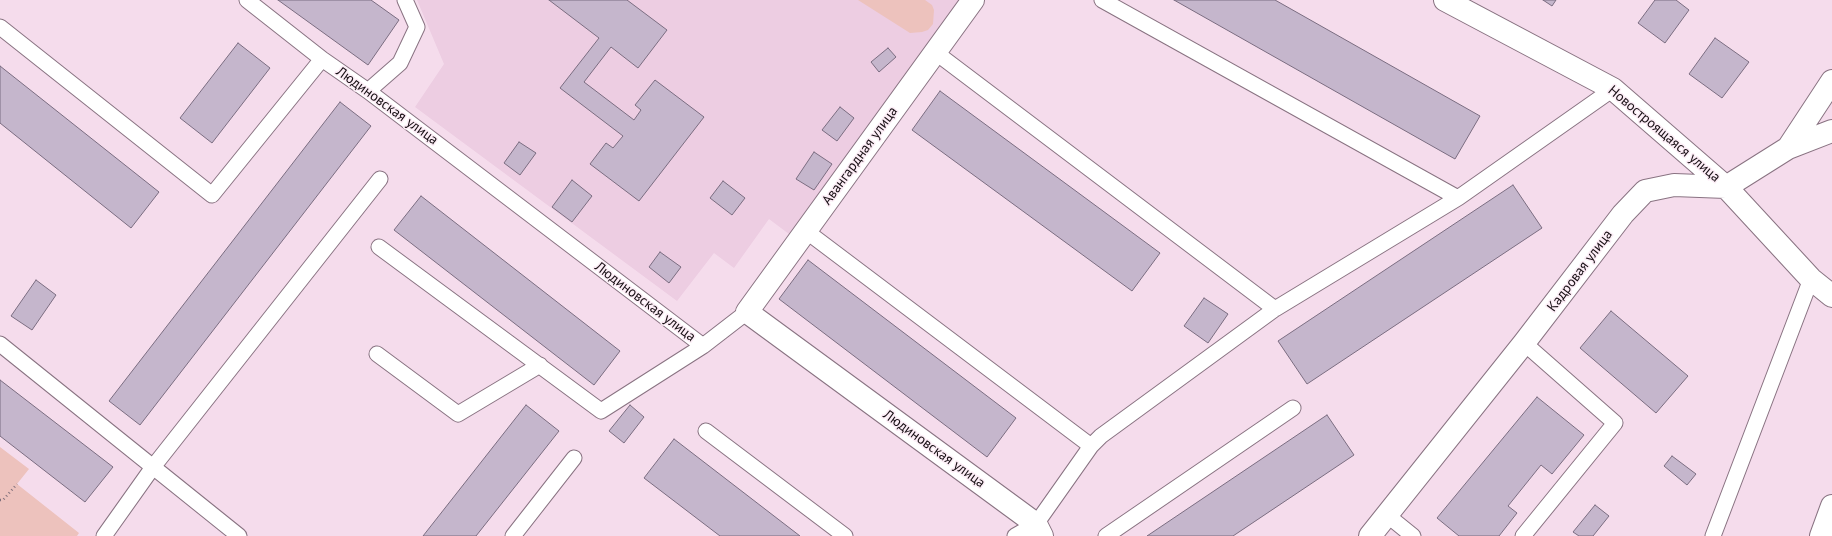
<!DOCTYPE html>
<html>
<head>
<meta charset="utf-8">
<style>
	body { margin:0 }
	canvas { display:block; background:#f5dcec }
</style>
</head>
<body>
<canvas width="1832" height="536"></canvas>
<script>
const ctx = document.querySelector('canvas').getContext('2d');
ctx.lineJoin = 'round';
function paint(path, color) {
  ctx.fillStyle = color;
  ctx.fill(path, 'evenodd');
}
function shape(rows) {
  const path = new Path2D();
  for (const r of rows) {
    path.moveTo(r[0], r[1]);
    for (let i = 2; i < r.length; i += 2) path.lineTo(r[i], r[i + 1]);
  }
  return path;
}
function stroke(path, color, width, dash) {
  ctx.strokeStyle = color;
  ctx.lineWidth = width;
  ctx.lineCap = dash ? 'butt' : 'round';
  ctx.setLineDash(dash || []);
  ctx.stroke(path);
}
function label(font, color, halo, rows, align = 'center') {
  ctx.font = font + ' "PT Sans",sans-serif';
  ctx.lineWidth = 3;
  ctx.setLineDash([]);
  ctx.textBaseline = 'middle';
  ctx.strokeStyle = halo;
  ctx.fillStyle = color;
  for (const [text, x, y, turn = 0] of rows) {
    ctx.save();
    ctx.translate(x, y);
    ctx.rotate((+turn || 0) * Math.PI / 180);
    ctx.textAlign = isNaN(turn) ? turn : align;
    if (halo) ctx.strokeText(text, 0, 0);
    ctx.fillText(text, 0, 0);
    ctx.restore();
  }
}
paint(shape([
	[417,0,960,0,789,234,769,219,734,268,714,253,677,301,415,107,444,64]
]), '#edcde2');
paint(shape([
	[858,0,925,0,932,5,934,10,933,24,928,30,922,32,910,33],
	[0,447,29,469,17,484,79,533,77,536,0,536]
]), '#edc2bd');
const building = shape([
	[278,0,371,0,399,20,368,65,278,0],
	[549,0,627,0,667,30,638,68,611,47,584,82,634,120,641,110,635,105,655,80,704,117,639,201,590,164,606,143,613,148,623,136,560,88,599,38,549,0],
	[1174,0,1275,0,1480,116,1455,159,1174,0],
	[1543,0,1556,0,1552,6,1543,0],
	[1655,0,1676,0,1689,10,1665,43,1638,23,1655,0],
	[1715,38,1749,62,1722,98,1689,74,1715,38],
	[238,43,270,68,212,143,180,118,238,43],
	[888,48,896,57,879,72,871,62,888,48],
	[0,66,159,192,131,228,0,123,0,66],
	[940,91,1160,253,1132,291,912,130,940,91],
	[340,102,371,126,140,425,109,401,340,102],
	[840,107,854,118,837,141,822,130,840,107],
	[519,142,536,153,520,175,504,163,519,142],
	[814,152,832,164,814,190,796,179,814,152],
	[572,180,592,196,572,222,552,207,572,180],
	[723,181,745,198,732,215,710,198,723,181],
	[1513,185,1542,228,1307,384,1278,341,1513,185],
	[421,196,620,351,594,385,394,230,421,196],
	[660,252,681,267,669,283,649,267,660,252],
	[808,260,1016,418,987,457,779,299,808,260],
	[36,280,56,295,32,330,11,316,36,280],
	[1204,298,1228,314,1208,343,1184,326,1204,298],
	[1611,311,1688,376,1656,413,1580,348,1611,311],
	[0,380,113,467,85,502,0,436,0,380],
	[1537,397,1584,435,1552,474,1541,465,1508,506,1517,513,1499,536,1459,536,1437,518,1537,397],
	[526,405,559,431,476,536,423,536,526,405],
	[630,405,644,417,624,443,609,431,630,405],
	[1327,415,1354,455,1233,536,1147,536,1327,415],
	[674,439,800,536,720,536,644,478,674,439],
	[1672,456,1696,474,1687,485,1664,466,1672,456],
	[1595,505,1609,516,1593,536,1579,536,1573,532,1595,505]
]);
paint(building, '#c5b6cc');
stroke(building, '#7b6d81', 1);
const service = shape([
	[247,0,322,59,368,91,703,346,747,312],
	[1102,0,1458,198,1613,89],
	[0,27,212,195,322,59],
	[935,52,1275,309],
	[368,91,400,63,417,27,405,0],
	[806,231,1091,446],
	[379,247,601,411,703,346],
	[0,344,239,536],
	[377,354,458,414,540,365],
	[706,431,845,536],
	[1387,515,1413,536],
	[104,536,153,467,380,179],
	[513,536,574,458],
	[1015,536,1036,524,1091,446,1101,436,1275,309,1458,198],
	[1106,536,1293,408],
	[1523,536,1615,423,1524,343],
	[1713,536,1811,279]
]);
const minor = shape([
	[973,0,747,312,1036,524,1042,536],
	[1445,0,1613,89,1726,187,1811,279,1832,296],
	[1788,148,1832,131],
	[1370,536,1524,343,1623,214,1645,191,1674,185,1726,187,1788,148,1832,81],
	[1821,536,1832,506]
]);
stroke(service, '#897382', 17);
stroke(minor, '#897382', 24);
stroke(shape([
	[0,500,3,500,17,484]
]), '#80707b', 2.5, [1, 3]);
stroke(service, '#fff', 15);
stroke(minor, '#fff', 22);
label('14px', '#160e13', '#fcedf6', [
	["Людиновская улица",387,106,36],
	["Новостроящаяся улица",1664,134,40],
	["Авангардная улица",860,156,-54],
	["Кадровая улица",1580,271,-53],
	["Людиновская улица",645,302,37],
	["Людиновская улица",934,449,36]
]);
</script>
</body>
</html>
